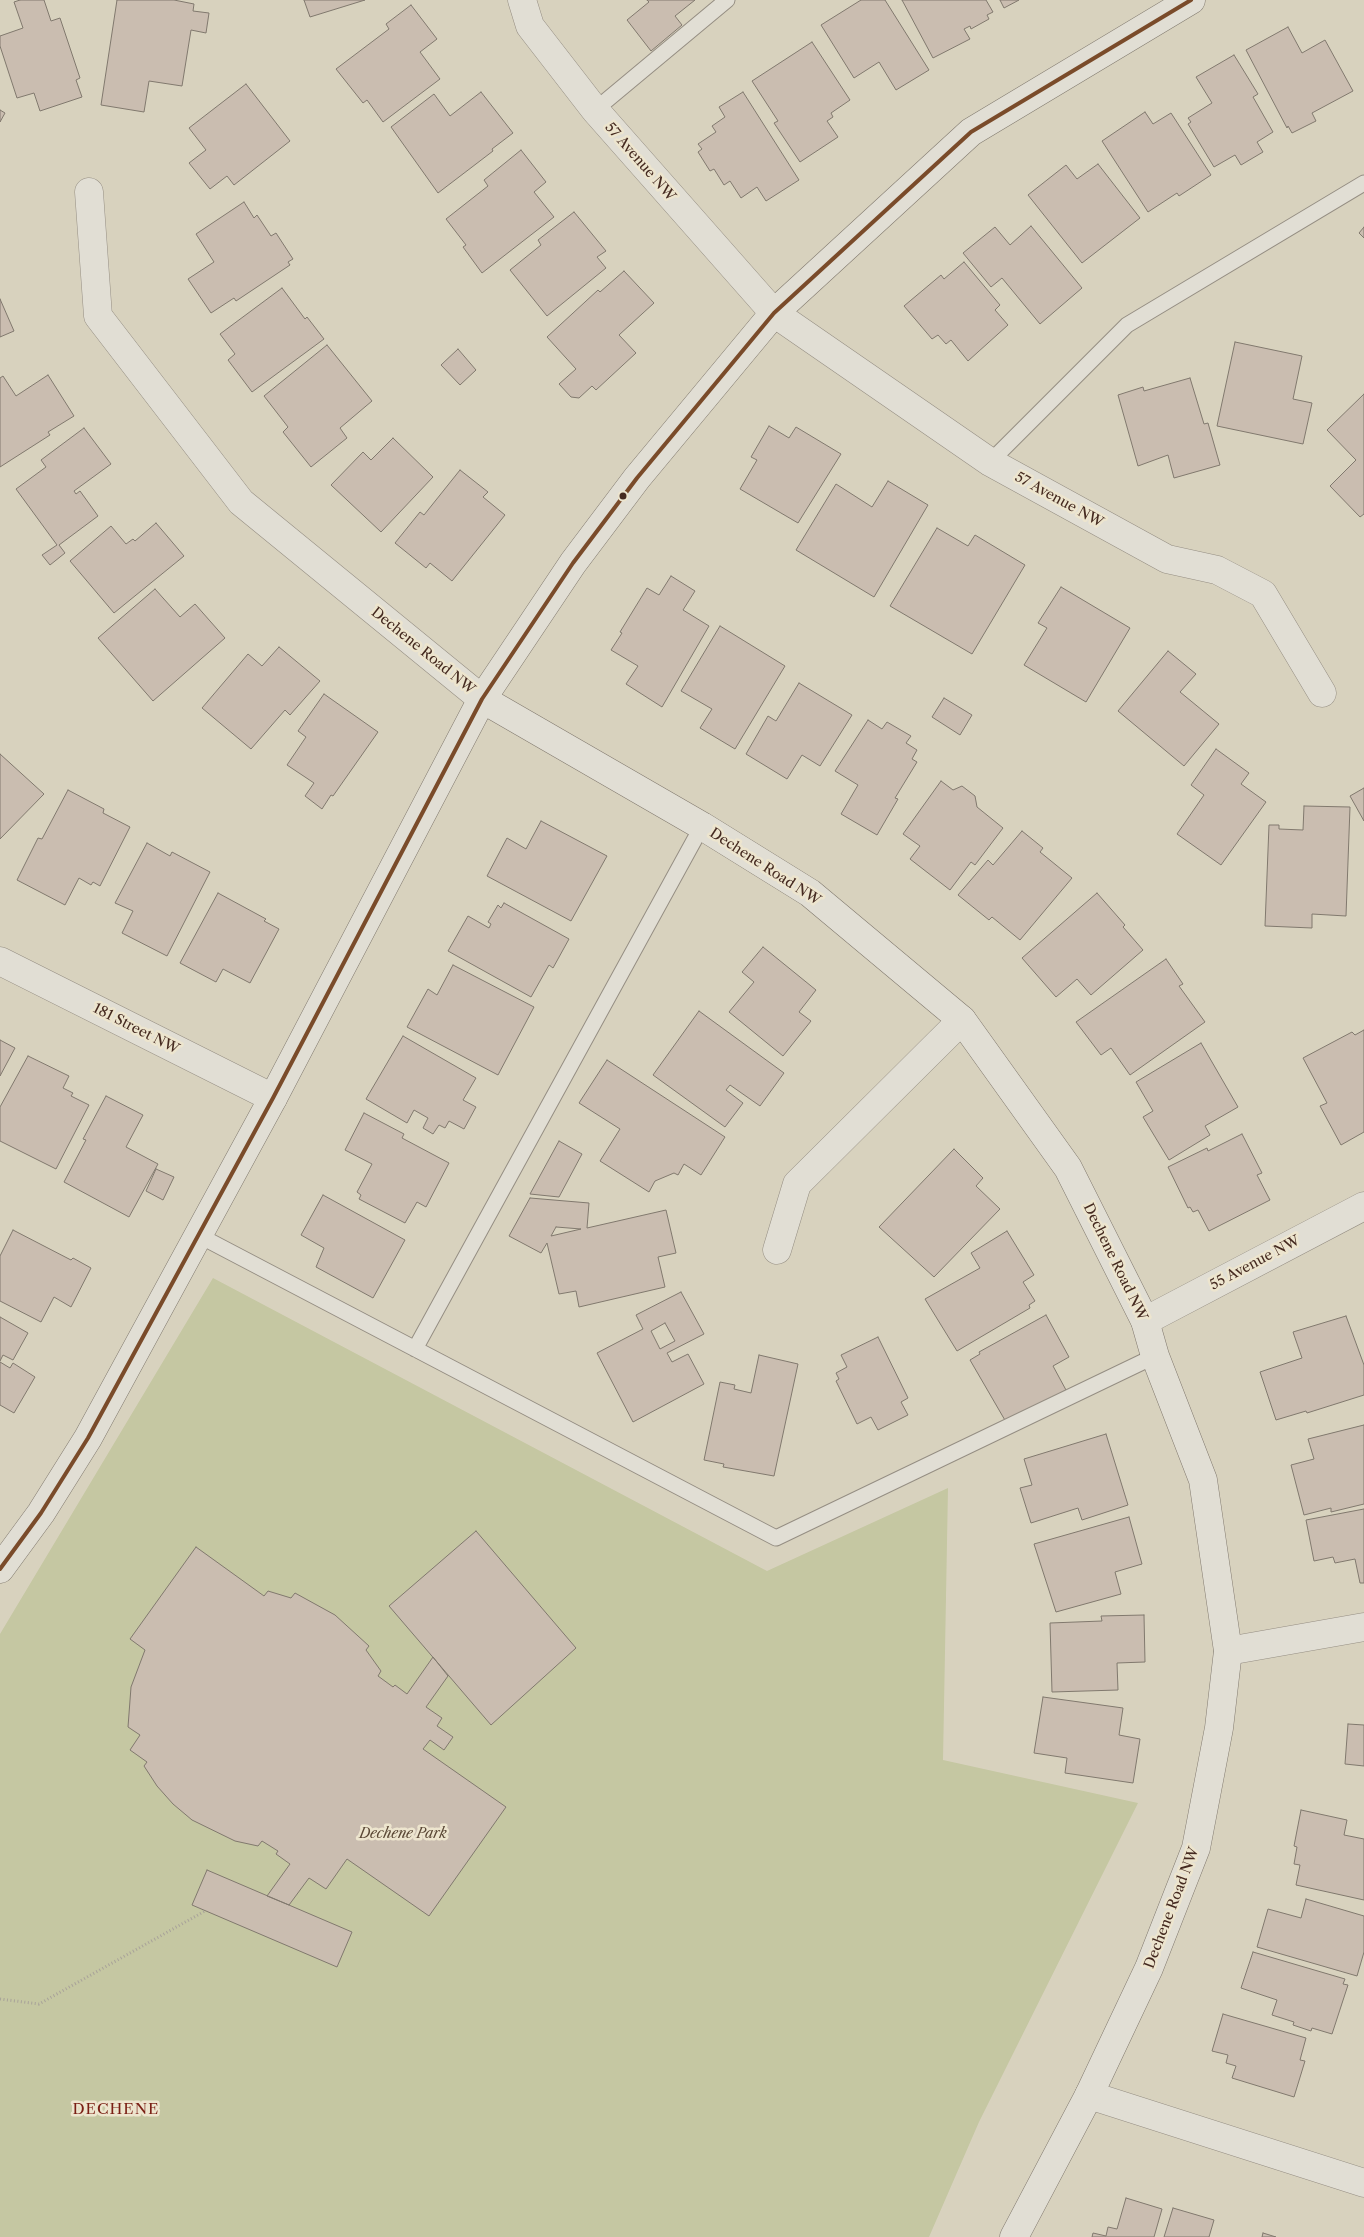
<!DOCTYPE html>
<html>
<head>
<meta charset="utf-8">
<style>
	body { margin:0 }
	canvas { display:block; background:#d8d2be }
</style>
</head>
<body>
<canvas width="1364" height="2237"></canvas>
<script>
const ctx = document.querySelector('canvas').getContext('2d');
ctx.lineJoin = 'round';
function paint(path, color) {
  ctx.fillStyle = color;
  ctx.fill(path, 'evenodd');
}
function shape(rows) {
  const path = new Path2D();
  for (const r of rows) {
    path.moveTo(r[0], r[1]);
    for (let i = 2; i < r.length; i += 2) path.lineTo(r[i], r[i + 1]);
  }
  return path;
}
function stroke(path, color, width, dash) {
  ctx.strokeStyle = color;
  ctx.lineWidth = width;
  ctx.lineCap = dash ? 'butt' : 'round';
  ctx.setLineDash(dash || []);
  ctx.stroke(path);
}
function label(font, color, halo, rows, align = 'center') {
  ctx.font = font + ' "Libre Caslon Text",serif';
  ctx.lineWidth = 5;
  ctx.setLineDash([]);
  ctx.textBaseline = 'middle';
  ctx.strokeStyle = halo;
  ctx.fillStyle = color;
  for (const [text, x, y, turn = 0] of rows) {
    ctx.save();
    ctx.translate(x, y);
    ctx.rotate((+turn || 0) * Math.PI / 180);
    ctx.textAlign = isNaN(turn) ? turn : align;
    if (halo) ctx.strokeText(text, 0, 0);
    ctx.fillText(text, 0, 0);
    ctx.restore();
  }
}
paint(shape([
	[213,1278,767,1571,948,1488,943,1760,1138,1803,979,2122,929,2237,0,2237,0,1634]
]), '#c5c7a2');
const building = shape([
	[20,0,44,0,51,21,60,18,80,78,76,80,82,97,40,111,34,93,17,98,0,46,0,36,23,28,14,2,20,0],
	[117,0,174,0,194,4,193,11,209,13,206,33,191,30,182,86,149,81,144,112,101,105,117,0],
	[304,0,365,0,310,17,304,0],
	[647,0,695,0,675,16,682,25,651,51,627,20,649,2,647,0],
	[861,0,885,0,929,70,896,90,879,62,854,78,821,25,861,0],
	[902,0,986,0,993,12,987,15,989,19,971,29,970,26,964,29,970,39,933,58,902,0],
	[1000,0,1019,0,1004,8,1000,0],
	[411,5,437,39,420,52,440,79,383,122,367,100,363,103,336,69,389,29,386,24,411,5],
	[1288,27,1302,53,1325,40,1353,91,1312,113,1316,121,1292,133,1288,126,1287,128,1246,50,1288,27],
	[812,42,850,100,831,113,833,117,827,121,838,137,800,162,774,123,778,121,752,81,812,42],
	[1234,55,1258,94,1253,97,1273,132,1257,142,1263,152,1241,165,1235,155,1214,167,1188,124,1191,122,1188,118,1212,103,1196,77,1234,55],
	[246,84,290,141,234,185,227,176,210,189,189,163,206,150,189,128,246,84],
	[481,92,513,133,492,149,493,151,438,193,391,127,434,94,450,116,481,92],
	[743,92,799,180,766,201,757,187,741,198,730,181,724,185,714,169,710,171,698,152,702,149,698,144,716,132,712,126,725,117,719,107,743,92],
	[0,110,5,113,0,122,0,110],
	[1145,112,1153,124,1171,113,1211,175,1179,196,1177,193,1148,212,1102,141,1145,112],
	[521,150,546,182,534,192,554,217,482,273,463,247,466,245,446,219,488,186,484,180,521,150],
	[1098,164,1140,218,1082,263,1028,195,1066,165,1077,179,1098,164],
	[244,202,254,218,257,215,271,236,276,233,293,259,288,262,290,265,236,301,234,298,211,313,188,279,214,262,196,234,244,202],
	[574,212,606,251,597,257,606,268,547,316,510,270,541,245,538,240,574,212],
	[1031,226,1082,288,1040,324,1002,278,991,287,963,253,995,227,1010,245,1031,226],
	[1364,227,1364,238,1359,233,1364,227],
	[964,262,1000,305,995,310,1008,325,968,361,951,340,946,344,938,335,932,339,904,306,941,275,944,279,964,262],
	[624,271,654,303,619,335,636,353,596,390,592,386,579,398,571,397,559,384,576,369,547,337,598,290,600,292,624,271],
	[282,288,305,319,307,317,324,339,252,392,228,360,235,354,220,334,282,288],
	[0,299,14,331,0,337,0,299],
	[1235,342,1302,356,1293,399,1312,403,1303,444,1217,426,1235,342],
	[327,345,372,401,340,428,347,438,311,467,283,432,288,427,264,396,327,345],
	[458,349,476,370,460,385,441,365,458,349],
	[48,375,74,416,48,432,50,435,0,467,0,378,3,376,16,396,48,375],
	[1190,378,1204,424,1208,423,1220,465,1174,478,1168,455,1138,466,1118,395,1143,387,1144,391,1190,378],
	[1364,394,1364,514,1360,517,1330,486,1356,460,1327,430,1364,394],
	[769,426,789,438,796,427,841,454,798,523,740,489,757,460,751,457,769,426],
	[84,428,111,464,74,491,76,494,80,491,98,516,59,545,65,553,50,565,42,555,57,545,16,489,46,467,41,460,84,428],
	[393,438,433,477,381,532,331,485,363,452,371,460,393,438],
	[460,470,488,492,483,497,505,515,452,581,430,563,426,568,395,543,420,512,424,515,460,470],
	[888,481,928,505,874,597,796,550,836,484,872,507,888,481],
	[156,523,184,556,114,613,70,561,111,526,126,544,133,539,135,541,156,523],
	[937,528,968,546,975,535,1025,565,972,654,890,606,937,528],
	[671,576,695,591,683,610,709,626,662,707,626,684,638,666,611,650,622,633,620,632,647,588,659,595,671,576],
	[1061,587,1130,628,1086,702,1024,665,1047,628,1038,623,1061,587],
	[155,589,180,617,195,604,225,638,153,701,98,638,155,589],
	[720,626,785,666,735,749,700,728,712,709,681,691,720,626],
	[279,647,320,681,290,715,285,710,251,749,202,708,248,654,262,666,279,647],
	[1168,651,1196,674,1180,692,1219,724,1184,766,1118,711,1168,651],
	[799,683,852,715,820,766,802,755,787,779,746,754,768,716,776,721,799,683],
	[324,694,378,732,333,796,331,795,322,809,305,796,314,783,287,765,306,737,298,731,324,694],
	[944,698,972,715,960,735,932,717,944,698],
	[868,720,882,729,887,722,911,736,906,743,917,750,912,759,917,762,895,798,898,799,877,835,841,814,858,785,835,771,868,720],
	[1216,749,1249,773,1241,784,1266,802,1221,865,1177,834,1204,795,1191,785,1216,749],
	[0,754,44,794,0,839,0,754],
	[941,781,953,790,962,786,975,796,977,807,1003,828,975,865,971,862,950,890,910,859,920,846,903,834,941,781],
	[1364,788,1364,821,1350,796,1364,788],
	[68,790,104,809,103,813,130,827,100,886,93,882,91,885,79,878,65,905,17,880,38,838,42,839,68,790],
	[1304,806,1350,807,1346,916,1312,914,1312,928,1265,926,1269,825,1279,825,1279,829,1303,830,1304,806],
	[541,821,607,856,571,921,487,876,507,838,526,849,541,821],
	[1022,831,1043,848,1040,852,1072,878,1020,940,992,917,989,920,958,895,988,860,993,865,1022,831],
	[147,843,170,856,172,852,210,872,167,956,122,933,133,911,115,903,147,843],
	[218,893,266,919,264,921,279,929,250,983,223,969,216,982,180,963,218,893],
	[1097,893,1125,925,1123,927,1143,950,1091,995,1077,979,1056,997,1022,958,1097,893],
	[504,903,569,939,553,968,549,965,531,997,448,951,468,916,489,928,491,924,488,922,498,905,501,908,504,903],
	[763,947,816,990,799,1012,811,1021,783,1056,729,1012,754,982,742,972,763,947],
	[1166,959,1183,984,1179,986,1205,1022,1130,1075,1111,1048,1101,1055,1076,1022,1166,959],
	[453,965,534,1007,498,1075,407,1027,428,989,437,995,453,965],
	[699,1011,784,1073,760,1106,730,1085,726,1090,743,1103,725,1127,653,1075,699,1011],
	[1364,1030,1364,1132,1341,1145,1320,1106,1327,1103,1303,1058,1352,1032,1355,1035,1364,1030],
	[403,1036,476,1078,463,1100,476,1107,464,1129,449,1121,445,1128,439,1125,433,1134,423,1128,428,1118,414,1110,407,1123,366,1099,403,1036],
	[0,1040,15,1048,0,1076,0,1040],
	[1201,1043,1238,1107,1205,1126,1210,1135,1169,1160,1143,1117,1153,1111,1136,1082,1201,1043],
	[28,1056,69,1076,63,1088,73,1093,71,1096,89,1105,56,1169,0,1141,0,1107,28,1056],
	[607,1060,725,1137,701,1175,684,1164,678,1175,674,1173,655,1181,649,1192,600,1161,620,1129,579,1103,607,1060],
	[106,1096,143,1115,126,1147,158,1164,129,1217,64,1182,86,1140,83,1139,106,1096],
	[364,1113,404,1134,402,1138,449,1163,426,1207,417,1202,405,1223,359,1199,361,1195,357,1192,372,1164,345,1150,364,1113],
	[1242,1134,1262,1173,1257,1175,1270,1200,1209,1231,1198,1210,1193,1212,1190,1207,1188,1208,1168,1167,1207,1148,1208,1151,1242,1134],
	[559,1141,582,1154,559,1197,530,1194,559,1141],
	[954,1149,983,1178,976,1186,1000,1209,934,1277,879,1227,954,1149],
	[156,1169,174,1177,163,1200,146,1191,156,1169],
	[323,1195,405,1240,373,1298,316,1267,324,1248,301,1235,323,1195],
	[530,1198,589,1203,587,1228,666,1210,676,1253,658,1257,665,1287,579,1307,576,1291,559,1294,547,1243,541,1253,509,1236,530,1198],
	[556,1227,581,1229,551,1236,556,1227],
	[13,1230,71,1260,73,1258,91,1268,71,1307,54,1297,41,1322,0,1301,0,1256,13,1230],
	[1007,1231,1034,1275,1023,1282,1035,1301,1029,1305,1030,1308,957,1351,925,1299,980,1268,971,1253,1007,1231],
	[681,1292,704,1334,667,1353,672,1362,688,1354,704,1384,633,1422,597,1353,643,1329,636,1315,681,1292],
	[1046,1315,1069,1357,1053,1366,1066,1390,1006,1422,970,1360,980,1354,979,1352,1046,1315],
	[1346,1316,1364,1365,1364,1395,1307,1413,1306,1411,1276,1420,1260,1372,1302,1358,1293,1332,1346,1316],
	[0,1317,28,1333,13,1360,3,1355,0,1361,0,1317],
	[665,1323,675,1341,660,1349,651,1331,665,1323],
	[878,1337,908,1398,901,1402,908,1415,878,1430,871,1417,857,1424,836,1381,839,1379,836,1373,847,1367,841,1355,878,1337],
	[759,1355,798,1364,774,1476,723,1467,724,1464,704,1460,720,1382,735,1385,734,1389,751,1393,759,1355],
	[0,1362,10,1368,13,1363,35,1377,14,1413,0,1405,0,1362],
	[1364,1425,1364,1504,1331,1512,1331,1508,1304,1515,1291,1465,1314,1459,1308,1439,1364,1425],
	[1106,1434,1128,1505,1082,1520,1078,1508,1031,1523,1020,1488,1032,1485,1024,1459,1106,1434],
	[1364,1509,1364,1583,1360,1583,1355,1559,1335,1563,1333,1557,1314,1561,1306,1520,1364,1509],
	[1129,1517,1142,1564,1115,1572,1121,1594,1056,1612,1034,1544,1129,1517],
	[476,1531,576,1648,491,1725,389,1606,476,1531],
	[196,1547,264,1596,268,1591,291,1598,295,1593,335,1615,369,1646,366,1650,381,1671,378,1676,393,1687,395,1685,407,1694,433,1657,448,1676,426,1707,442,1718,437,1726,453,1737,444,1750,430,1740,423,1749,506,1807,429,1916,347,1859,326,1889,309,1878,289,1905,267,1896,290,1864,276,1854,278,1851,262,1841,258,1846,235,1841,192,1820,173,1804,157,1786,144,1766,147,1762,130,1750,140,1735,128,1727,131,1687,145,1650,130,1639,196,1547],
	[1144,1615,1145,1662,1117,1663,1118,1690,1052,1692,1050,1623,1102,1621,1101,1616,1144,1615],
	[1043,1697,1123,1708,1119,1735,1140,1739,1133,1783,1065,1773,1067,1758,1034,1753,1043,1697],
	[1348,1724,1364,1725,1364,1766,1345,1764,1348,1724],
	[1301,1810,1347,1820,1344,1835,1364,1839,1364,1900,1296,1885,1300,1865,1294,1864,1297,1847,1294,1846,1301,1810],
	[207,1870,352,1932,337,1967,192,1905,207,1870],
	[1306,1899,1364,1916,1364,1952,1357,1976,1257,1947,1268,1909,1301,1918,1306,1899],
	[1253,1952,1345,1979,1343,1984,1348,1985,1332,2034,1312,2028,1311,2031,1293,2025,1294,2022,1272,2015,1277,2000,1241,1988,1253,1952],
	[1223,2014,1306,2038,1300,2060,1305,2061,1294,2097,1232,2078,1236,2066,1226,2063,1228,2055,1212,2051,1223,2014],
	[1126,2198,1162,2209,1154,2237,1092,2237,1093,2233,1106,2236,1108,2227,1117,2229,1126,2198],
	[1173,2208,1214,2220,1209,2237,1164,2237,1173,2208],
	[1263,2233,1276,2237,1262,2237,1263,2233]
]);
paint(building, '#cabdb0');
stroke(building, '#81796e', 1);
const lane = shape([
	[595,110,727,0],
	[990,462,1127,325,1364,183],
	[198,1235,776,1538,1155,1356],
	[415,1349,702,826]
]);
const street = shape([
	[522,0,530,26,595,110,774,313,990,462,1167,559,1217,570,1263,594,1322,693],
	[89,192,98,316,241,502,482,699],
	[0,961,273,1098],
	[777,1250,797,1184,962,1020],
	[1145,1321,1364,1206],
	[1228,1651,1364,1627],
	[1089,2095,1364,2183]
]);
const secondary = shape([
	[482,699,702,826,810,893,962,1020,1068,1168,1145,1321,1155,1356,1203,1480,1228,1651,1219,1728,1196,1848,1149,1968,1089,2095,1014,2237],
	[0,1569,41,1513,88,1438,273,1098,482,699,573,563,637,478,774,313,971,132,1191,0]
]);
stroke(lane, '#958e83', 17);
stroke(street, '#958e83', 29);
stroke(secondary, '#81796e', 29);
stroke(shape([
	[0,1999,39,2004,205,1911]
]), '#a8a299', 3, [1, 2.5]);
stroke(lane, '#e1ded4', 15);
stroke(street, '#e1ded4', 28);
stroke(secondary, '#e1ded4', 28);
stroke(shape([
	[0,1569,41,1513,88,1438,273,1098,482,699,573,563,637,478,774,313,971,132,1191,0]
]), '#7a4b2a', 4);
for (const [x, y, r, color] of [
	[623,496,4.5,"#452a20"]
]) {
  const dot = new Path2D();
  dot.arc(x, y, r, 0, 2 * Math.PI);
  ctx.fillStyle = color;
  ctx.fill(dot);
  stroke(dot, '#ede5ce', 2);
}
label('14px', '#452a20', '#ede5ce', [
	["57 Avenue NW",640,162,49],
	["57 Avenue NW",1059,500,29],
	["Dechene Road NW",423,651,39],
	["Dechene Road NW",765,867,33],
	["181 Street NW",136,1029,27],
	["Dechene Road NW",1115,1262,64],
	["55 Avenue NW",1255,1263,-28],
	["Dechene Road NW",1172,1908,-69]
]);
label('italic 14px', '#5b4836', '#ede5ce', [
	["Dechene Park",403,1834]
]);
ctx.letterSpacing = '1px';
label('15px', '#7a1f14', '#ede5ce', [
	["DECHENE",116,2110]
]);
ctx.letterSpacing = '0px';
</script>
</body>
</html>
